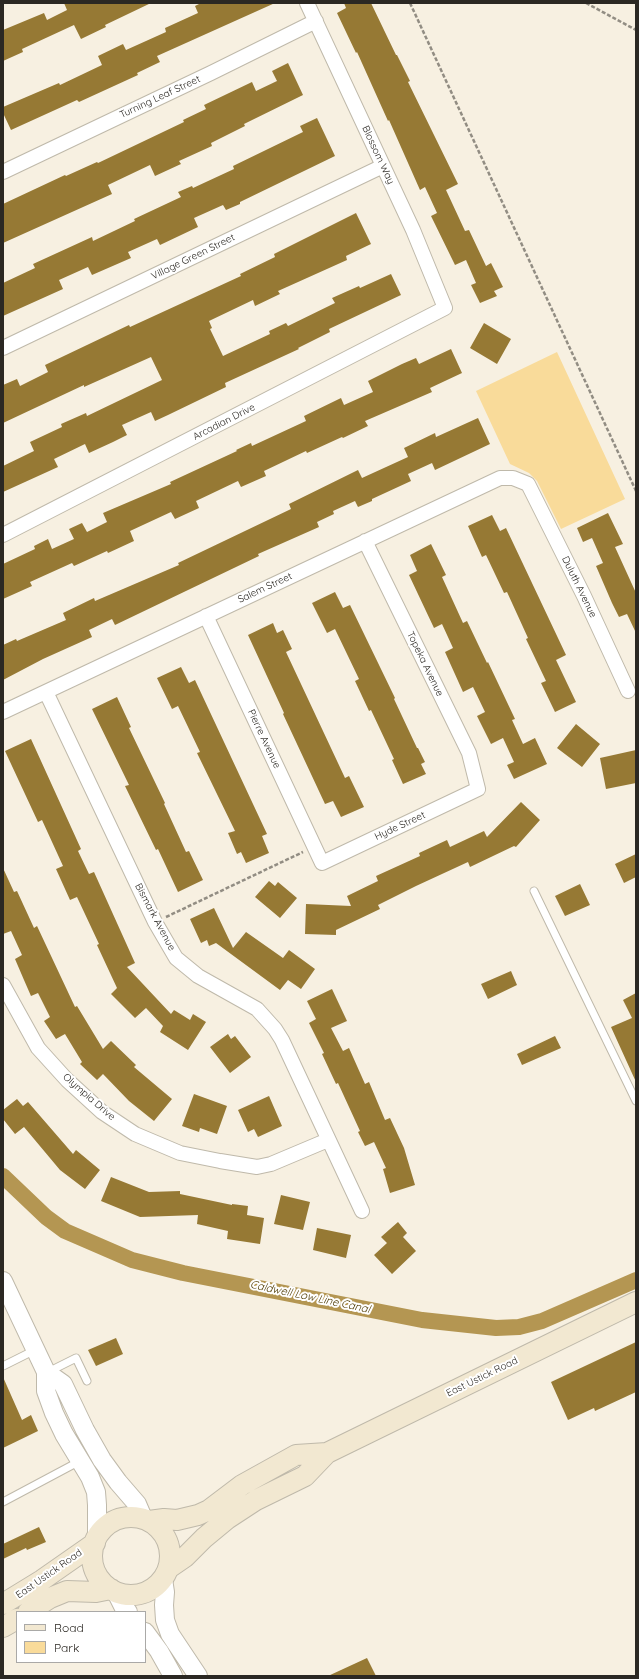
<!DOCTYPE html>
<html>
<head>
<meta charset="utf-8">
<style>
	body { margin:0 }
	#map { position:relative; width:639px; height:1679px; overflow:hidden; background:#f7f0e1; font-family:Quicksand,sans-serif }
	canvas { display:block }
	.frame { position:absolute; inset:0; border:4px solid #2b2823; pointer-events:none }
	.legend { position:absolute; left:16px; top:1611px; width:130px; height:52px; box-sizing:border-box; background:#fff; border:1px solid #aaa9a7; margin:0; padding:5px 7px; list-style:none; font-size:12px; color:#2b2823 }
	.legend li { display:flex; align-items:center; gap:8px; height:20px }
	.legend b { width:20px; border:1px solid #aaa9a7 }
</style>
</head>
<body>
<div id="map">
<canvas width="639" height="1679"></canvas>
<div class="frame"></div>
<ul class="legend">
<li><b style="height:5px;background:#f2e8d1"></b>Road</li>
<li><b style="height:11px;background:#f9db9a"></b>Park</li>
</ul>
</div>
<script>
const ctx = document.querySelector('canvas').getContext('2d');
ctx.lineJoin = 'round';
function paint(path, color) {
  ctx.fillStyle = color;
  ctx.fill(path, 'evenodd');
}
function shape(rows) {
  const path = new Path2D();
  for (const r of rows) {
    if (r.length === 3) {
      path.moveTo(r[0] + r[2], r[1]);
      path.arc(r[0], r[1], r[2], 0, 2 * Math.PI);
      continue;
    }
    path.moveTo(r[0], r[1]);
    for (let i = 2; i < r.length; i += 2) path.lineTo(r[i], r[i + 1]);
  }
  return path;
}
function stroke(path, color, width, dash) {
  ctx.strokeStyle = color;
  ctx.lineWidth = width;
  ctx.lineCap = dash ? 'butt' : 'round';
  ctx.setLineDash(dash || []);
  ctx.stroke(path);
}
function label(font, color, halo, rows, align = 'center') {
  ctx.font = font + ' Quicksand,sans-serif';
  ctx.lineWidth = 4;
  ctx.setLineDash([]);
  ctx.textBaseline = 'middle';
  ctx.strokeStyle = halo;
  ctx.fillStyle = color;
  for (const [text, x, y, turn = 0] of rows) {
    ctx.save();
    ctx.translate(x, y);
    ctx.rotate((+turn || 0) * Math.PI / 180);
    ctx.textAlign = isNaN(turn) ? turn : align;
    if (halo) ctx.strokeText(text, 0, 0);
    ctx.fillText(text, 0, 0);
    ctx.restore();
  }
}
paint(shape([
	[557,352,625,499,561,529,537,481,529,473,510,464,476,391]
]), '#f9db9a');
stroke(shape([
	[3,1176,46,1217,65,1231,132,1260,183,1273,422,1320,496,1328,519,1327,542,1321,636,1280]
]), '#b49652', 16);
paint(shape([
	[64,3,151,3,105,25,106,27,81,39,74,25,22,49,23,52,3,61,3,30,44,13,47,20,67,10],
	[201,3,275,3,157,56,160,62,137,73,138,75,79,102,77,100,11,130,3,113,3,107,59,83,60,85,102,65,98,56,123,44,126,50,166,32,165,28,198,13,195,6],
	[344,3,371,3,396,55,397,55,410,81,408,82,458,184,446,190,465,231,469,230,486,266,491,263,503,287,494,291,497,296,480,303,471,285,476,283,466,260,455,265,431,216,437,213,425,187,420,190,389,120,388,121,357,52,356,53,337,13,346,8],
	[288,63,303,95,244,124,245,126,211,143,212,146,179,161,181,164,155,176,150,165,108,185,112,194,3,243,3,204,65,175,66,176,97,162,98,163,184,122,183,120,206,109,204,105,252,82,256,91,277,81,272,71],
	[317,118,335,156,240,202,240,204,226,210,223,205,194,218,198,227,160,245,157,239,128,252,131,258,115,265,92,275,88,267,59,280,63,289,3,316,3,283,35,268,33,264,92,237,93,241,135,221,134,219,181,197,178,192,192,186,193,188,234,169,233,166,303,132,300,126],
	[356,213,371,244,346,256,347,260,278,291,280,294,255,306,253,300,209,321,212,328,210,329,223,356,270,334,269,331,286,323,288,326,335,303,332,298,359,286,360,288,391,274,401,295,329,329,330,332,298,348,299,349,225,383,226,387,168,415,155,421,151,412,122,425,127,435,113,442,89,453,85,444,54,459,58,467,3,492,3,466,34,451,30,442,62,427,61,424,86,413,87,416,162,380,151,357,84,387,84,385,3,423,3,385,17,379,20,386,48,372,45,365,129,325,130,327,241,276,240,274,275,257,274,254],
	[484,323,511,339,497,364,470,348],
	[451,349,462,373,430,388,432,392,365,421,368,426,343,438,342,437,307,453,306,451,264,471,266,476,241,487,238,481,196,501,199,508,175,519,171,512,130,531,134,541,108,553,107,551,74,566,72,563,30,582,32,586,3,599,3,564,35,549,34,546,48,539,52,549,74,539,69,529,82,523,87,532,107,522,103,513,171,484,170,482,237,451,236,450,251,443,252,446,306,421,304,416,341,398,344,405,373,392,368,381,402,364,416,358,419,364],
	[478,418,490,444,435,470,432,463,408,474,411,481,372,499,372,501,358,507,355,501,333,511,334,514,317,522,319,527,258,554,259,556,115,625,112,619,89,630,92,637,43,659,3,680,3,645,16,639,17,641,66,620,63,613,94,598,95,601,179,565,178,563,291,509,289,504,358,470,362,478,408,457,404,448,435,433,436,437],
	[608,513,623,544,615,547,636,593,636,633,627,614,619,617,612,603,596,566,603,563,592,538,583,542,577,528],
	[492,515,500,531,506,528,566,655,556,660,576,702,555,712,541,683,546,681,526,639,528,638,507,592,504,593,486,555,482,557,468,526],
	[431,544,446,575,442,577,463,623,467,621,487,663,488,662,515,719,512,720,523,744,535,738,547,764,514,779,507,765,514,762,503,738,491,744,477,716,485,712,473,687,463,692,445,652,453,648,442,624,434,628,409,575,417,571,410,555],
	[335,592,343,608,350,605,395,698,394,699,417,748,418,748,425,762,421,764,426,774,403,784,392,760,394,759,371,710,369,711,355,681,359,679,335,629,327,633,312,603],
	[273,623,277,633,283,630,292,649,286,652,345,778,349,776,364,807,341,817,333,801,325,804,283,714,284,713,248,635],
	[181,667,189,683,195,680,267,834,262,836,269,853,246,863,241,852,237,854,228,833,235,831,197,753,200,752,178,706,172,709,157,678],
	[117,697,131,727,129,728,165,803,164,804,186,852,189,851,203,880,178,892,158,849,156,850,139,815,125,786,129,785,92,709],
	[576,724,600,744,582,767,557,748],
	[31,739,81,849,78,851,89,874,94,872,135,963,127,967,171,1014,174,1010,190,1020,193,1014,206,1022,188,1050,160,1032,163,1026,146,1008,135,1018,111,994,117,988,97,945,99,944,77,897,70,900,56,869,63,866,42,820,38,822,5,751],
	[636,750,636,783,606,789,600,758],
	[521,802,540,820,516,847,514,846,470,867,468,862,416,886,378,905,380,909,336,930,336,935,305,934,306,904,351,906,347,896,378,881,376,876,420,856,419,853,447,840,450,847,484,831,487,837],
	[636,854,636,877,624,883,615,864],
	[3,868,14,892,17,891,34,928,37,926,75,1007,77,1006,103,1049,111,1041,136,1065,134,1067,172,1099,154,1121,129,1101,103,1074,97,1080,80,1064,82,1062,65,1034,56,1039,44,1021,50,1017,38,993,31,996,24,980,15,959,22,955,11,931,3,934],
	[269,881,275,886,278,882,297,898,280,918,255,897],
	[580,884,590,905,565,916,555,896],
	[214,908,233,948,246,932,283,958,289,950,315,969,301,989,288,980,280,990,216,943,209,946,207,940,201,943,190,919],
	[511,971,517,985,488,999,481,984],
	[332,989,347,1021,331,1028,343,1051,349,1048,365,1084,369,1082,385,1120,390,1118,404,1148,415,1185,390,1193,383,1169,386,1168,374,1142,365,1146,358,1132,360,1131,338,1083,336,1084,322,1054,324,1053,309,1023,316,1019,307,1001],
	[636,993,636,1082,611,1027,632,1018,623,1000],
	[228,1034,231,1039,235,1036,251,1057,230,1073,210,1047],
	[555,1036,561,1048,522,1065,517,1054],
	[194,1094,227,1106,217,1134,200,1128,199,1132,182,1126],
	[269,1096,282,1126,258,1137,254,1129,248,1132,238,1110],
	[17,1099,23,1106,28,1102,73,1154,76,1150,100,1170,85,1189,60,1170,24,1127,15,1134,3,1119,3,1110],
	[111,1177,149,1192,180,1191,180,1194,232,1205,232,1204,248,1206,247,1215,264,1218,260,1244,227,1239,228,1231,197,1224,198,1215,140,1217,101,1201],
	[281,1195,310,1202,303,1230,274,1224],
	[398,1222,407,1233,403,1237,416,1251,392,1274,374,1255,387,1243,381,1237],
	[317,1228,351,1235,346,1258,313,1250],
	[116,1338,123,1354,96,1366,88,1350],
	[636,1342,636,1392,595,1411,594,1408,568,1420,551,1382],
	[3,1377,22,1420,31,1415,38,1431,3,1448],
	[39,1527,46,1542,27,1550,26,1548,3,1559,3,1544],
	[367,1658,376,1676,328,1676]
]), '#967934');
const service = shape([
	[534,891,636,1101],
	[3,1366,35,1350],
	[48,1372,76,1358,87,1381],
	[3,1502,80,1461]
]);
const minor = shape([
	[3,172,211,73,316,21],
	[3,348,383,166],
	[3,535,445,308,413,230,307,3],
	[206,616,322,863,478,789,469,753,365,541],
	[46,692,155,922,176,958,198,976,257,1009,275,1029,282,1040,362,1211],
	[3,712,500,478,513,478,528,484,584,596,628,691],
	[3,985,38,1048,67,1080,102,1112,135,1134,180,1153,220,1161,257,1167,271,1164,328,1140]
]);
const tertiary = shape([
	[3,1281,46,1372,46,1391,54,1413,64,1434,90,1477,96,1492,97,1505,97,1535],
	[46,1372,63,1384,85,1430,102,1460,118,1482,137,1504,143,1518],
	[163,1579,165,1592,164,1605,165,1620,170,1634,198,1676],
	[116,1592,123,1606,128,1612],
	[145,1632,159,1651,173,1676]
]);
const secondary = shape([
	[131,1556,39],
	[149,1521,164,1519,177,1520,198,1515,209,1510,242,1485,296,1455,327,1453],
	[169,1568,185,1557,204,1538,227,1519,256,1500,305,1476,327,1453,636,1302],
	[3,1604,42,1580,95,1543],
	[28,1612,50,1598,67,1591,96,1592,111,1589],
	[3,1627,17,1619]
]);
stroke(service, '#bfb9aa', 9);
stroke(minor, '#bfb9aa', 16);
stroke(tertiary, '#bfb9aa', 20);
stroke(secondary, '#bfb9aa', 22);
stroke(shape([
	[410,3,636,491],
	[586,3,636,30],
	[166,917,303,852]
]), '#928d83', 2.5, [4, 2]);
stroke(service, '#fff', 7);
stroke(minor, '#fff', 14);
stroke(tertiary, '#fff', 18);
stroke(secondary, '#f2e8d1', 20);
label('10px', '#2b2823', '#fff', [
	["Turning Leaf Street",160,97,-25],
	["Blossom Way",378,155,65],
	["Village Green Street",193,257,-26],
	["Arcadian Drive",224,422,-27],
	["Duluth Avenue",579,587,64],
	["Salem Street",265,588,-25],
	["Topeka Avenue",425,664,64],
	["Pierre Avenue",264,739,65],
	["Hyde Street",400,826,-25],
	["Bismark Avenue",155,917,62],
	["Olympia Drive",89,1097,41],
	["East Ustick Road",482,1377,-26],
	["East Ustick Road",49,1574,-35]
]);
label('italic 11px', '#4d3900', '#fff', [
	["Caldwell Low Line Canal",310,1297,12]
]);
</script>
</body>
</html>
